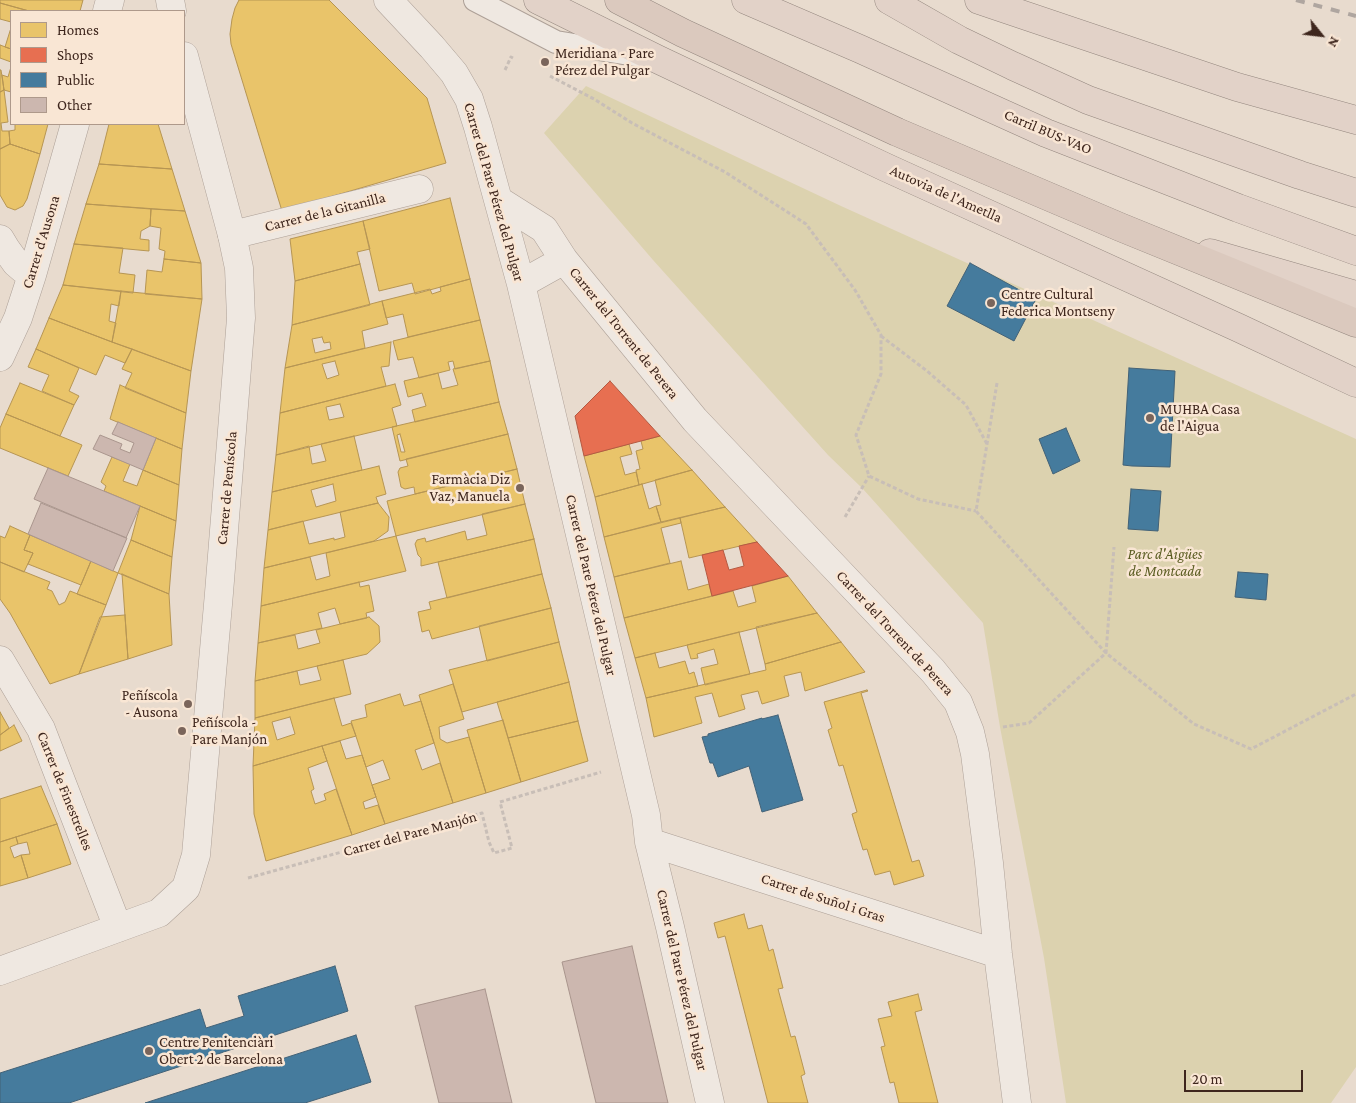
<!DOCTYPE html>
<html>
<head>
<meta charset="utf-8">
<style>
	body { margin:0 }
	#map { position:relative; width:1356px; height:1103px; overflow:hidden; background:#e8dbce; font-family:"Crimson Pro",serif }
	canvas { display:block }
	.legend { position:absolute; left:10px; top:10px; width:175px; height:115px; box-sizing:border-box; background:#f9e6d4; border:1px solid #ae998b; margin:0; padding:6px 9px; list-style:none; font-size:15px; color:#3e261d }
	.legend li { display:flex; align-items:center; gap:10px; height:25px }
	.legend b { width:25px; border:1px solid #ae998b }
	.north { position:absolute; left:1296px; top:10px; width:50px; height:50px; -webkit-text-stroke:4px #f9e6d4; paint-order:stroke; rotate:119deg; font-size:14px; font-weight:700; line-height:20px; text-align:center; color:#3e261d }
	.north::after { content:''; display:block; margin:auto; width:18px; height:22px; background:#3e261d; clip-path:polygon(50% 0,100% 100%,50% 72%,0 100%) }
	.scale { position:absolute; left:1184px; top:1070px; width:119px; height:22px; box-sizing:border-box; border:2px solid #3e261d; border-top:0; padding-left:6px; font-size:15px; line-height:18px; white-space:nowrap; color:#3e261d; -webkit-text-stroke:4px #f9e6d4; paint-order:stroke }
</style>
</head>
<body>
<div id="map">
<canvas width="1356" height="1103"></canvas>
<ul class="legend">
<li><b style="height:14px;background:#e9c46a"></b>Homes</li>
<li><b style="height:14px;background:#e76f51"></b>Shops</li>
<li><b style="height:14px;background:#457b9d"></b>Public</li>
<li><b style="height:14px;background:#ccb7af"></b>Other</li>
</ul>
<div class="north">N</div>
<div class="scale">20 m</div>
</div>
<script>
const ctx = document.querySelector('canvas').getContext('2d');
ctx.lineJoin = 'round';
function paint(path, color) {
  ctx.fillStyle = color;
  ctx.fill(path, 'evenodd');
}
function shape(rows) {
  const path = new Path2D();
  for (const r of rows) {
    path.moveTo(r[0], r[1]);
    for (let i = 2; i < r.length; i += 2) path.lineTo(r[i], r[i + 1]);
  }
  return path;
}
function stroke(path, color, width, dash) {
  ctx.strokeStyle = color;
  ctx.lineWidth = width;
  ctx.lineCap = dash ? 'butt' : 'round';
  ctx.setLineDash(dash || []);
  ctx.stroke(path);
}
function label(font, color, halo, rows, align = 'center') {
  ctx.font = font + ' "Crimson Pro",serif';
  ctx.lineWidth = 5;
  ctx.setLineDash([]);
  ctx.textBaseline = 'middle';
  ctx.strokeStyle = halo;
  ctx.fillStyle = color;
  for (const [text, x, y, turn = 0] of rows) {
    ctx.save();
    ctx.translate(x, y);
    ctx.rotate((+turn || 0) * Math.PI / 180);
    ctx.textAlign = isNaN(turn) ? turn : align;
    if (halo) ctx.strokeText(text, 0, 0);
    ctx.fillText(text, 0, 0);
    ctx.restore();
  }
}
paint(shape([
	[586,86,841,206,1356,439,1356,1067,1331,1103,1066,1103,1044,958,1000,727,983,623,863,489,828,455,653,260,544,133]
]), '#dcd2af');
const homes = shape([
	[0,0,83,0,80,11,29,11,0,3,0,0],
	[239,0,329,0,427,98,446,163,282,211,231,44,230,34,232,19,235,8,239,0],
	[0,3,29,11,11,11,11,22,0,19,0,3],
	[10,31,11,32,11,49,5,47,10,31],
	[0,45,11,49,11,62,0,58,0,45],
	[11,67,11,92,4,90,2,75,8,77,11,67],
	[0,70,1,70,4,90,0,92,0,70],
	[4,90,8,122,1,123,2,131,9,131,10,144,0,149,0,92,4,90],
	[15,124,48,124,40,154,10,144,9,131,15,130,15,124],
	[109,124,158,124,172,169,99,164,109,124],
	[10,144,40,154,27,199,23,206,15,210,7,207,0,195,0,149,10,144],
	[99,164,172,169,185,211,86,204,99,164],
	[450,198,470,279,415,294,412,283,379,291,363,221,450,198],
	[86,204,151,209,150,226,141,231,140,239,149,240,149,251,74,244,86,204],
	[151,209,185,211,201,263,164,259,165,251,159,249,161,228,150,226,151,209],
	[363,221,370,249,357,252,360,264,295,281,290,239,363,221],
	[74,244,123,248,119,273,135,275,133,293,63,285,74,244],
	[164,259,201,263,202,299,145,294,147,270,162,272,164,259],
	[360,264,370,305,292,325,295,281,360,264],
	[470,279,480,320,408,337,403,314,386,318,382,301,430,289,432,294,441,291,440,287,470,279],
	[63,285,121,291,119,306,111,304,109,321,116,323,112,342,49,318,63,285],
	[121,291,202,299,191,371,112,342,121,291],
	[382,301,388,324,362,331,365,348,285,368,292,325,382,301],
	[322,337,324,343,330,342,331,349,315,353,312,339,322,337],
	[49,318,112,342,132,349,125,363,105,355,96,375,36,349,49,318],
	[480,320,490,361,455,369,453,361,448,362,450,370,419,378,413,357,398,360,393,341,480,320],
	[391,342,389,366,381,367,386,386,280,413,285,368,391,342],
	[335,361,339,375,327,379,322,364,335,361],
	[36,349,79,368,69,391,79,396,74,405,42,391,49,375,28,367,36,349],
	[132,349,191,371,186,413,125,388,132,373,122,369,132,349],
	[490,361,499,402,415,422,412,410,426,406,422,393,408,397,404,381,438,373,442,389,458,385,453,369,490,361],
	[20,383,74,405,60,436,6,414,20,383],
	[395,384,401,405,392,408,397,426,276,455,280,413,395,384],
	[340,404,344,417,329,420,326,407,340,404],
	[120,385,186,413,182,449,110,419,120,385],
	[499,402,508,434,400,461,392,427,499,402],
	[400,434,405,452,401,452,397,435,400,434],
	[6,414,82,445,68,476,0,448,0,428,6,414],
	[508,434,517,469,415,494,414,487,405,489,401,487,398,472,400,468,408,466,406,459,508,434],
	[354,436,362,470,272,492,276,455,309,446,312,464,326,461,321,444,354,436],
	[660,436,692,470,639,485,636,470,640,469,636,451,643,449,641,441,660,436],
	[156,438,182,449,179,485,143,470,156,438],
	[629,444,632,454,620,457,625,475,636,472,639,485,595,497,584,456,629,444],
	[112,457,130,464,123,481,137,486,143,470,179,485,176,521,104,491,106,486,101,482,112,457],
	[379,466,386,494,376,497,378,503,268,530,272,492,379,466],
	[333,484,336,501,316,507,311,490,333,484],
	[517,469,525,504,396,536,387,501,517,469],
	[692,470,725,507,661,522,656,506,661,505,655,480,692,470],
	[642,484,649,509,656,506,661,522,604,537,595,497,642,484],
	[378,503,389,517,388,531,374,541,264,568,268,530,303,521,309,544,334,538,334,540,345,537,340,512,378,503],
	[525,504,534,539,421,566,421,558,418,555,415,544,417,540,425,538,426,542,465,531,467,540,487,535,482,514,525,504],
	[140,506,176,521,172,557,131,540,140,506],
	[725,507,757,542,689,558,680,518,725,507],
	[680,518,681,523,661,528,670,563,614,577,604,537,680,518],
	[10,526,30,535,24,550,33,553,24,572,0,562,0,536,5,538,10,526],
	[30,535,91,561,81,585,28,564,33,553,24,550,30,535],
	[396,536,406,571,261,606,264,568,310,557,316,580,330,576,326,553,396,536],
	[534,539,542,574,447,598,438,562,534,539],
	[131,540,172,557,169,594,118,573,131,540],
	[91,561,118,573,106,605,77,594,91,561],
	[681,561,688,590,709,584,712,596,624,618,614,577,681,561],
	[0,562,50,582,47,589,52,591,59,605,65,602,70,591,106,605,79,674,50,684,10,613,0,599,0,562],
	[122,574,169,594,172,645,128,659,122,574],
	[542,574,551,608,432,639,429,630,422,632,418,612,431,609,429,602,542,574],
	[788,576,817,613,635,658,624,618,733,591,738,607,756,602,752,586,788,576],
	[359,582,360,587,369,585,374,611,366,613,367,618,340,624,335,608,318,613,322,628,258,643,261,606,359,582],
	[551,608,559,642,487,661,479,626,551,608],
	[817,613,841,642,765,664,756,627,817,613],
	[125,615,128,659,79,674,100,617,125,615],
	[369,617,379,626,380,642,367,654,255,681,258,643,295,635,298,649,320,643,316,630,369,617],
	[739,632,750,674,705,685,701,668,718,664,714,649,697,654,698,658,691,659,687,645,739,632],
	[559,642,569,682,462,712,449,670,559,642],
	[841,642,865,672,805,691,801,672,784,676,789,696,762,704,758,691,741,695,745,709,719,717,712,693,695,697,702,723,654,737,646,698,766,670,765,664,841,642],
	[655,653,659,668,685,661,689,674,694,672,698,686,646,698,635,658,655,653],
	[343,660,351,694,255,718,255,681,297,671,300,685,321,680,317,666,343,660],
	[569,682,578,721,508,738,497,702,569,682],
	[453,684,464,719,439,727,440,739,447,743,469,737,486,793,453,803,419,695,453,684],
	[867,690,868,691,861,693,912,862,919,860,924,876,894,885,890,871,875,875,867,849,863,850,852,814,857,812,843,765,839,766,828,730,832,728,824,702,867,690],
	[400,694,404,706,421,701,434,743,415,750,422,770,440,763,453,803,385,824,372,785,390,779,383,760,366,767,351,721,367,717,365,705,400,694],
	[334,698,342,726,351,723,356,736,253,766,255,718,334,698],
	[290,717,295,734,277,740,272,722,290,717],
	[0,712,9,728,0,735,0,712],
	[503,720,521,782,486,793,467,730,503,720],
	[578,721,588,761,521,782,508,738,578,721],
	[14,725,22,741,0,751,0,735,14,725],
	[340,741,346,759,362,755,376,797,363,802,365,809,378,805,385,824,352,835,322,746,340,741],
	[322,746,327,761,308,768,314,789,311,791,315,804,326,800,324,794,336,789,352,835,266,861,254,814,253,766,322,746],
	[41,786,57,824,0,842,0,799,41,786],
	[57,824,71,864,28,878,21,855,30,854,27,842,18,844,16,837,57,824],
	[16,837,18,844,10,847,14,858,21,855,28,878,0,886,0,842,16,837],
	[744,914,748,929,762,925,769,951,773,949,783,988,778,989,791,1037,795,1036,805,1074,801,1076,808,1103,768,1103,725,936,718,938,714,923,744,914],
	[918,994,922,1010,915,1012,938,1103,899,1103,894,1082,890,1083,881,1047,885,1046,878,1019,892,1016,888,1002,918,994]
]);
paint(homes, '#e9c46a');
stroke(homes, '#b69553', 1);
const shops = shape([
	[610,381,660,436,584,456,575,416,610,381],
	[757,542,788,576,712,596,702,555,723,550,729,570,744,566,739,546,757,542]
]);
paint(shops, '#e76f51');
stroke(shops, '#b45941', 1);
const public = shape([
	[970,263,1036,299,1014,341,947,306,970,263],
	[1129,368,1175,371,1170,467,1132,466,1123,465,1129,368],
	[1066,428,1080,461,1053,474,1039,439,1066,428],
	[1131,489,1161,491,1158,531,1128,529,1131,489],
	[1238,572,1268,574,1266,600,1235,597,1238,572],
	[778,715,803,800,762,812,749,766,718,777,713,763,710,763,702,737,708,736,708,734,762,718,762,719,778,715],
	[335,966,348,1011,69,1103,0,1103,0,1073,200,1009,206,1028,244,1016,238,996,335,966],
	[356,1035,371,1082,305,1103,145,1103,356,1035]
]);
paint(public, '#457b9d');
stroke(public, '#436277', 1);
const building = shape([
	[118,422,156,438,143,470,93,449,100,435,122,444,120,449,130,453,134,443,112,434,118,422],
	[48,468,140,506,126,538,34,499,48,468],
	[41,503,127,538,113,571,28,534,41,503],
	[632,946,668,1103,596,1103,562,962,632,946],
	[485,989,512,1103,439,1103,415,1006,485,989]
]);
paint(building, '#ccb7af');
stroke(building, '#a9958d', 1);
const service = shape([
	[475,0,556,42,641,56]
]);
const pedestrian = shape([
	[232,235,419,189]
]);
const minor = shape([
	[170,0,172,11],
	[388,0,432,47,454,73,469,99,478,127,521,284,646,815,649,842,670,927,710,1103],
	[107,11,110,0],
	[498,200,544,229,564,260,695,420,933,671,958,702,970,732,975,754,989,863,998,954,1017,1103],
	[0,239,6,249,16,263,23,269,32,275],
	[521,284,564,260],
	[0,357,18,318,32,275,75,124],
	[0,660,41,729,118,928],
	[649,842,998,954],
	[0,971,159,913,186,888,196,855,219,593,241,318,239,268,232,235,184,56]
]);
const trunk = shape([
	[538,0,657,59,885,167,1239,328,1356,383],
	[746,0,860,49,1046,133,1238,208,1356,251],
	[889,0,959,40,1013,66,1088,100,1300,175,1356,193],
	[979,0,1237,87,1356,120],
	[1210,253,1356,295]
]);
const motorway = shape([
	[619,0,683,33,897,132,1120,227,1356,323]
]);
stroke(service, '#ada097', 24);
stroke(pedestrian, '#ada097', 29);
stroke(minor, '#ada097', 29);
stroke(trunk, '#93867e', 29);
stroke(motorway, '#93867e', 29);
stroke(shape([
	[505,70,511,57,513,58],
	[550,76,594,99,632,123,725,172,806,224,855,290,881,335,881,374,856,435,869,476,918,499,976,511],
	[881,336,927,371,966,405,987,444],
	[997,383,976,511,1106,653,1194,724,1251,749,1356,694],
	[845,517,869,476],
	[1003,727,1029,723,1106,653,1114,547],
	[248,878,482,813,489,842,494,853,512,848,500,802,601,772]
]), '#c8beb7', 3, [4, 2.5]);
stroke(service, '#efe8e1', 22);
stroke(pedestrian, '#efe8e1', 28);
stroke(minor, '#efe8e1', 28);
stroke(trunk, '#e2d2c8', 28);
stroke(motorway, '#dbc9be', 28);
stroke(shape([
	[1296,0,1356,16]
]), '#afa6a0', 4, [9, 9]);
for (const [x, y, r, color] of [
	[545,62,5,"#7a655b"],
	[991,303,5,"#7a655b"],
	[1150,418,5,"#7a655b"],
	[520,488,5,"#7a655b"],
	[188,704,5,"#7a655b"],
	[182,731,5,"#7a655b"],
	[149,1051,5,"#7a655b"]
]) {
  const dot = new Path2D();
  dot.arc(x, y, r, 0, 2 * Math.PI);
  ctx.fillStyle = color;
  ctx.fill(dot);
  stroke(dot, '#f9e6d4', 2);
}
label('15px', '#3e261d', '#f9e6d4', [
	["Meridiana - Pare",555,53],
	["Pérez del Pulgar",555,70],
	["Centre Cultural",1001,294],
	["Federica Montseny",1001,311],
	["MUHBA Casa",1160,409],
	["de l'Aigua",1160,426],
	["Farmàcia Diz",510,479,"right"],
	["Vaz, Manuela",510,496,"right"],
	["Peñíscola",178,695,"right"],
	["- Ausona",178,712,"right"],
	["Peñíscola -",192,722],
	["Pare Manjón",192,739],
	["Centre Penitenciàri",159,1042],
	["Obert 2 de Barcelona",159,1059]
], 'left');
label('15px', '#3e261d', '#f9e6d4', [
	["Carril BUS-VAO",1048,132,23],
	["Carrer del Pare Pérez del Pulgar",494,192,74],
	["Autovia de l'Ametlla",946,194,24],
	["Carrer de la Gitanilla",325,212,-14],
	["Carrer d'Ausona",41,242,-73],
	["Carrer del Torrent de Perera",624,333,51],
	["Carrer de Peníscola",227,488,-85],
	["Carrer del Pare Pérez del Pulgar",591,585,77],
	["Carrer del Torrent de Perera",895,633,47],
	["Carrer de Finestrelles",65,791,68],
	["Carrer del Pare Manjón",410,834,-15],
	["Carrer de Suñol i Gras",823,898,18],
	["Carrer del Pare Pérez del Pulgar",682,980,77]
]);
label('italic 15px', '#5b5d22', '#f9e6d4', [
	["Parc d'Aigües",1165,554],
	["de Montcada",1165,571]
]);
</script>
</body>
</html>
